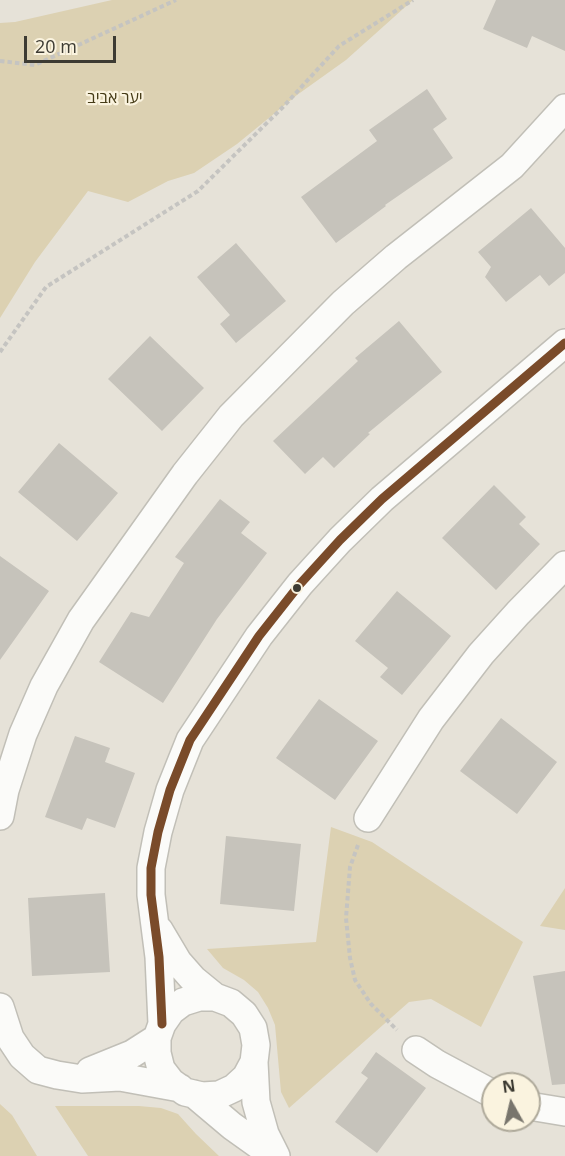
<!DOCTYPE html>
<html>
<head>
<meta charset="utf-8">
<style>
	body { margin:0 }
	#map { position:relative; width:565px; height:1156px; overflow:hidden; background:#e6e2d8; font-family:"Open Sans",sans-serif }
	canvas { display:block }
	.north { position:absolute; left:481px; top:1072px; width:60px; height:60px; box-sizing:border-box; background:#faf3df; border:2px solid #aea99a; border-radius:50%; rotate:352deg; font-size:16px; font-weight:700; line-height:24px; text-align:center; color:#3d3b33 }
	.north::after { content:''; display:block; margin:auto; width:21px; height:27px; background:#78756d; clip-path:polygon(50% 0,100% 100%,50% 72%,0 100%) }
	.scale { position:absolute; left:24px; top:36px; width:92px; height:27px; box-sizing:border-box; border:3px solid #3d3b33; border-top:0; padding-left:8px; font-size:18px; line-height:21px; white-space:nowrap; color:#3d3b33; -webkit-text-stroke:4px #faf3df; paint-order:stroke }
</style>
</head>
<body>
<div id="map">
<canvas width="565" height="1156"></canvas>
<div class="north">N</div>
<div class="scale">20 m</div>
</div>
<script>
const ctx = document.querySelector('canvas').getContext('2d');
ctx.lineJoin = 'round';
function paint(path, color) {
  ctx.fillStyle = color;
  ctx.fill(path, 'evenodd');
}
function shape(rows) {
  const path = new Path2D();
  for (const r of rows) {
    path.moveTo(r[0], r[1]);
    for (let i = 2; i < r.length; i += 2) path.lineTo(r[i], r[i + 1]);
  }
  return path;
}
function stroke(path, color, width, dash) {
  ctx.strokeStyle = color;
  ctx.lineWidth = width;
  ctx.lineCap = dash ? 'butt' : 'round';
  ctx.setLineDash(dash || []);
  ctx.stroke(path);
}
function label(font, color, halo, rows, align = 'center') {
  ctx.font = font + ' "Open Sans",Heebo,sans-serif';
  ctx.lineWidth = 4.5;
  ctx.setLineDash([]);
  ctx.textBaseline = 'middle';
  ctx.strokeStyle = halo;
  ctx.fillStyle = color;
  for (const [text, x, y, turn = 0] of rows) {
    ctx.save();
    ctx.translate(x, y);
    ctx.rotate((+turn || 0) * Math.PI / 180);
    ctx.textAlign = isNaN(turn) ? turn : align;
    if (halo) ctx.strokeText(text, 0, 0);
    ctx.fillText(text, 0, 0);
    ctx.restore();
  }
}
paint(shape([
	[112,0,413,0,346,60,297,95,237,144,194,173,168,181,128,202,88,191,35,262,0,318,0,23,15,22],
	[331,827,372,842,523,942,481,1027,431,999,409,1002,289,1108,281,1092,275,1025,268,1008,258,992,244,980,223,968,207,949,316,942],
	[565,888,565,930,540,926],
	[0,1104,12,1115,37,1156,0,1156],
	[55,1106,139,1106,161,1108,178,1114,196,1134,219,1156,88,1156]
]), '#dcd1b2');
paint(shape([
	[496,0,565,0,565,51,532,36,527,48,483,29],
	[427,89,447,119,433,129,453,158,385,205,386,206,336,243,301,197,377,141,369,130],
	[531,208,565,248,565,273,549,286,540,275,506,302,485,277,491,267,478,252],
	[236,243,286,301,236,343,220,324,230,315,197,277],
	[399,321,442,372,368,433,370,434,334,468,323,457,305,474,273,441,358,361,355,358],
	[150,336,204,388,162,431,108,379],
	[59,443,118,493,77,541,18,492],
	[494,485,526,517,519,524,540,544,496,590,442,538],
	[220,499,250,522,241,533,267,553,217,619,163,703,99,662,131,612,149,617,184,563,175,557],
	[0,556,49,591,0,660],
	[397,591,451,636,402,695,380,677,388,668,355,641],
	[319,699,378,741,335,800,276,758],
	[501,718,557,762,517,814,460,771],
	[75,736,110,748,105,762,135,773,115,828,87,818,82,830,45,817],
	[226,836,301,844,294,911,220,904],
	[105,893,110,972,32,976,28,898],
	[565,971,565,1084,552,1085,533,976],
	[376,1052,426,1088,377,1153,335,1122,368,1078,361,1073]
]), '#c6c3bb');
const minor = shape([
	[0,816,5,790,23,734,44,686,81,620,185,474,231,416,343,303,396,257,512,166,565,108],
	[368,818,431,719,481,654,518,613,565,565],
	[159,930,178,962,193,979,215,997],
	[0,1007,10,1038,22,1056,38,1070,57,1075,82,1079,120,1077,180,1088],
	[162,1024,159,957,151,895,151,868,158,832,170,790,190,740,259,636,300,584,340,540,382,499,565,343],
	[416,1050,437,1064,493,1094],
	[254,1062,246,1077,234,1088,219,1095,202,1096,185,1092,171,1082,161,1069,157,1053,157,1038,162,1024,171,1011,183,1002,199,997,215,997,231,1003,244,1014,253,1028,256,1045,254,1062,256,1102,265,1134,276,1156],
	[90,1071,132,1054,157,1038],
	[194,1094,232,1126,274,1156],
	[529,1106,565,1112]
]);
stroke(minor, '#c1bfb7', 30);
stroke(shape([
	[0,61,35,65,176,0],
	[0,352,46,287,198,191,283,107,339,46,413,0],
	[358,845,350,867,346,918,350,958,355,980,371,1004,397,1030]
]), '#c5c4c1', 4, [4.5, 3]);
stroke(minor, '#fbfbf9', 27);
stroke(shape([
	[162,1024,159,957,151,895,151,868,158,832,170,790,190,740,259,636,300,584,340,540,382,499,565,343]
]), '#7a4b2a', 9);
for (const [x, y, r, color] of [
	[297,588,5,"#3d3b33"]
]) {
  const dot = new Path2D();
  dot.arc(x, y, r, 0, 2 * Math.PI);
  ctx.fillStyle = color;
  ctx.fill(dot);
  stroke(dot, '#faf3df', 2);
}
label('16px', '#453b17', '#faf3df', [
	["יער אביב",115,98]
]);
</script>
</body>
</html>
